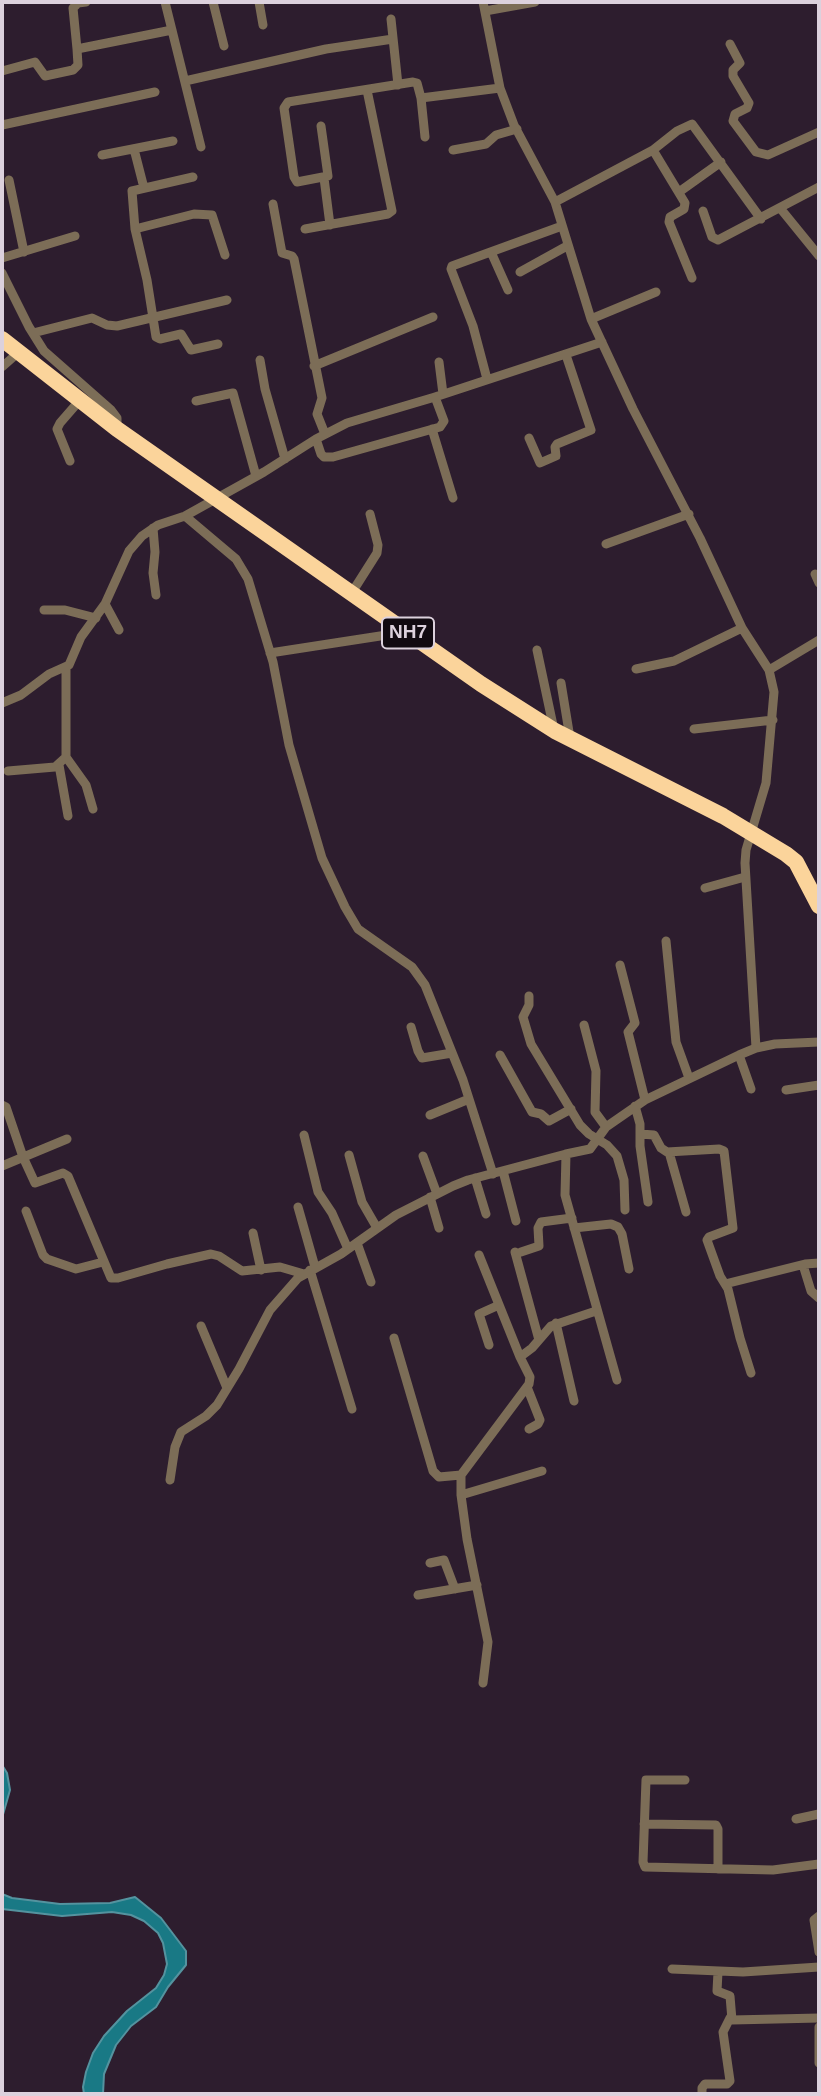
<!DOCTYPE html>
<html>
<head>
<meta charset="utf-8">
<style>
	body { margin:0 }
	#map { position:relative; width:821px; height:2096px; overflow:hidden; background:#2d1d2e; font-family:Helvetica,sans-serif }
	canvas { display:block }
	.frame { position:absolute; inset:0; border:4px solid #dcd1dd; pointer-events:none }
</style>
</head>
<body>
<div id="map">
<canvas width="821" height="2096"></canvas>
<div class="frame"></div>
</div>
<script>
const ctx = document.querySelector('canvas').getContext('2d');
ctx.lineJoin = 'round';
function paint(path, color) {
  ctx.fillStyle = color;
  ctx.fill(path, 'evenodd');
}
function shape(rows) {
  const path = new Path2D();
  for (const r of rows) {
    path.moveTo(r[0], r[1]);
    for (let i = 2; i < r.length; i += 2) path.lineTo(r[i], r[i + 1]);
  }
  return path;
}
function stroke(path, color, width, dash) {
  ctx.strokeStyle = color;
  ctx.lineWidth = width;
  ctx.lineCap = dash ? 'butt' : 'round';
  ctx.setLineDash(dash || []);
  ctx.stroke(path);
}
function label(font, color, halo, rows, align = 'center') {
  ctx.font = font + ' Helvetica,sans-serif';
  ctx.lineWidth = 7;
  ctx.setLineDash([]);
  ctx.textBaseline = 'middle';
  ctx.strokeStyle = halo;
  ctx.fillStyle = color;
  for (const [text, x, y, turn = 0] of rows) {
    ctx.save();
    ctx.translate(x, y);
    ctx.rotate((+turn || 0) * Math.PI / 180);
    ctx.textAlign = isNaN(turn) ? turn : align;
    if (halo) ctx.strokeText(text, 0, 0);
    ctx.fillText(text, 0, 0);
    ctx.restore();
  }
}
const water = shape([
	[2,1765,7,1773,10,1790,2,1818,2,1765],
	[2,1894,12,1898,60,1904,110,1903,135,1897,161,1918,186,1951,186,1965,168,1987,156,2007,131,2026,116,2045,104,2074,103,2094,84,2094,83,2087,86,2072,93,2053,104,2036,127,2011,156,1988,164,1975,167,1964,163,1943,158,1933,144,1921,131,1915,112,1912,62,1916,2,1909,2,1894]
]);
paint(water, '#197985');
stroke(water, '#54939f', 2);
stroke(shape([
	[165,2,201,147],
	[213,2,224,46],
	[259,2,263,25],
	[483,2,500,88,514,125,555,202,591,319,633,409,700,538,742,628,769,670],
	[485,11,535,2],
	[391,19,398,85],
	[730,44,740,63,733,70,733,76,749,103,747,108,735,114,733,121,756,152,768,155,819,132],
	[77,49,73,8,78,3,86,2],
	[2,71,35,62,45,76,73,70,78,65,77,49,172,30],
	[185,81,326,49,393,39],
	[421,98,425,137],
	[2,125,155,92],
	[321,126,328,176,297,182,294,177,284,108,288,102,413,82,417,83,421,98,500,88],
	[134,149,144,188],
	[453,150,486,144,496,135,517,129],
	[653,150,685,203,684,209,670,217,669,222,692,278],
	[102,155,173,141],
	[193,177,132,191,135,229,147,280,156,337,160,339,181,334,191,350,218,344],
	[324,178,330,225],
	[9,180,24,252],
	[679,192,721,162],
	[555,202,653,150,677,131,692,124,761,219],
	[273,204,282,253,292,256,294,259,322,398,317,414,325,434],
	[780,208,819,256],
	[703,211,712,237,718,240,819,187],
	[135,229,194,214,212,215,225,255],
	[305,229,388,214,392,211,367,90],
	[491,252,508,290],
	[2,258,75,236],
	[520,272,567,246],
	[2,273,29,327,44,351,111,410,117,418,117,429],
	[591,319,656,292],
	[33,333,92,318,107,325,117,326,227,300],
	[260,360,265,389,285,459],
	[439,362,443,394],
	[314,366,433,317],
	[2,367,19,352],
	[487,379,473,326,451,269,452,266,562,226],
	[196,401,233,393,256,476],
	[432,429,453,498],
	[529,438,540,463,556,456,555,447,557,444,591,430,566,355],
	[316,439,321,454,324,457,333,457,440,427,444,421,435,397],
	[70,461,57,429,60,423,80,400],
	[185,516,236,559,248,579,273,662,289,745,322,858,345,907,358,929,412,967,425,985,463,1080,493,1174],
	[153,528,155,552,153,573,156,595],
	[606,544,689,514],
	[815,574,819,583],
	[351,594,377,553,378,545,370,514],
	[105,604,119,630],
	[44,610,65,610,96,618],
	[537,650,554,730],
	[270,653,393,634,400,628],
	[636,669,674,661,742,628],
	[561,683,570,738],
	[2,703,21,695,49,674,69,665,81,637,105,604,129,551,142,536,158,525,185,516,264,472,316,439,347,423,435,397,602,342],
	[694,729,773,720],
	[66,757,86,785,93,809],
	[59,765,68,816],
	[8,771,55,767,66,757,66,667],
	[705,888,745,877],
	[666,941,676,1042,689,1078],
	[620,965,635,1023,628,1032,645,1100],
	[529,996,529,1005,523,1017,531,1044,580,1125,589,1134,607,1145,617,1156,624,1180,625,1210],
	[584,1025,596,1071,595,1112,606,1127],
	[411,1027,418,1051,422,1058,452,1053],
	[756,1048,745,863,746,850,766,783,774,692,769,670,819,640],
	[500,1055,532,1112,541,1114,549,1121,571,1109],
	[739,1055,751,1089],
	[786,1090,819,1085],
	[2,1105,6,1107,23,1157,35,1183,63,1173,68,1176,111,1278,118,1278,167,1264,211,1254,219,1256,242,1271,280,1267,304,1274],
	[635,1106,640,1124,640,1146,648,1202],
	[430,1115,469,1099],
	[640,1134,654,1135,661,1148,667,1152,719,1149,724,1151,733,1228,709,1237,707,1240,720,1276,728,1289,740,1338,751,1373],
	[304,1135,318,1192,332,1213,348,1249],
	[669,1152,686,1212],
	[349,1155,362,1202,377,1228],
	[423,1156,437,1194],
	[2,1166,67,1139],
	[503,1171,516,1221],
	[475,1178,486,1214],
	[430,1197,439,1228],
	[298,1207,315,1267],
	[26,1211,43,1255,47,1259,76,1269,103,1262],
	[574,1228,611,1224,618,1227,622,1234,629,1269],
	[253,1233,261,1270],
	[357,1243,371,1282],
	[515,1252,539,1340],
	[521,1252,539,1246,538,1228,541,1222,572,1218],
	[479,1255,520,1357],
	[803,1265,811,1291,819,1298],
	[310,1270,352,1409],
	[725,1284,805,1264,819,1263],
	[556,1323,574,1401],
	[201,1326,227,1388],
	[394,1338,433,1471,439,1477,461,1475],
	[489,1345,479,1314,499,1305],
	[617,1380,565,1195,566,1154,590,1149,606,1127,645,1100,739,1055,756,1048,775,1044,819,1042],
	[527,1387,540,1420,538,1424,529,1429],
	[170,1480,175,1447,181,1432,206,1416,217,1405,239,1369,270,1310,298,1278,341,1254,396,1215,453,1186,468,1180,566,1154],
	[461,1495,542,1471],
	[430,1563,444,1560,455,1589],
	[418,1595,477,1585],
	[483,1683,488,1642,467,1539,461,1495,461,1475,529,1384,530,1377,520,1357,532,1348,551,1326,596,1311],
	[685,1780,646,1780,643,1862,645,1867,773,1870,819,1864],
	[796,1819,819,1814],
	[644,1824,716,1825,718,1829,718,1869],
	[819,1916,814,1920,819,1952],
	[672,1969,743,1972,819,1967],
	[718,1972,717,1991,730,1996,732,2020,819,2018],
	[819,2027,819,2063],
	[702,2094,702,2088,705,2084,727,2084,730,2081,723,2032,730,2018]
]), '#7c6d57', 9);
stroke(shape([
	[2,339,117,429,481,684,555,731,723,816,786,854,796,862,819,906]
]), '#fbd49b', 16);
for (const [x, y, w] of [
	[408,633,52]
]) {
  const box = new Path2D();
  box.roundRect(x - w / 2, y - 15.5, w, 31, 5);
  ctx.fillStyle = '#110a11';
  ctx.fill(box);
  stroke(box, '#dcd1dd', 2);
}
label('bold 19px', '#dcd1dd', null, [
	["NH7",408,633]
]);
</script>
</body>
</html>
